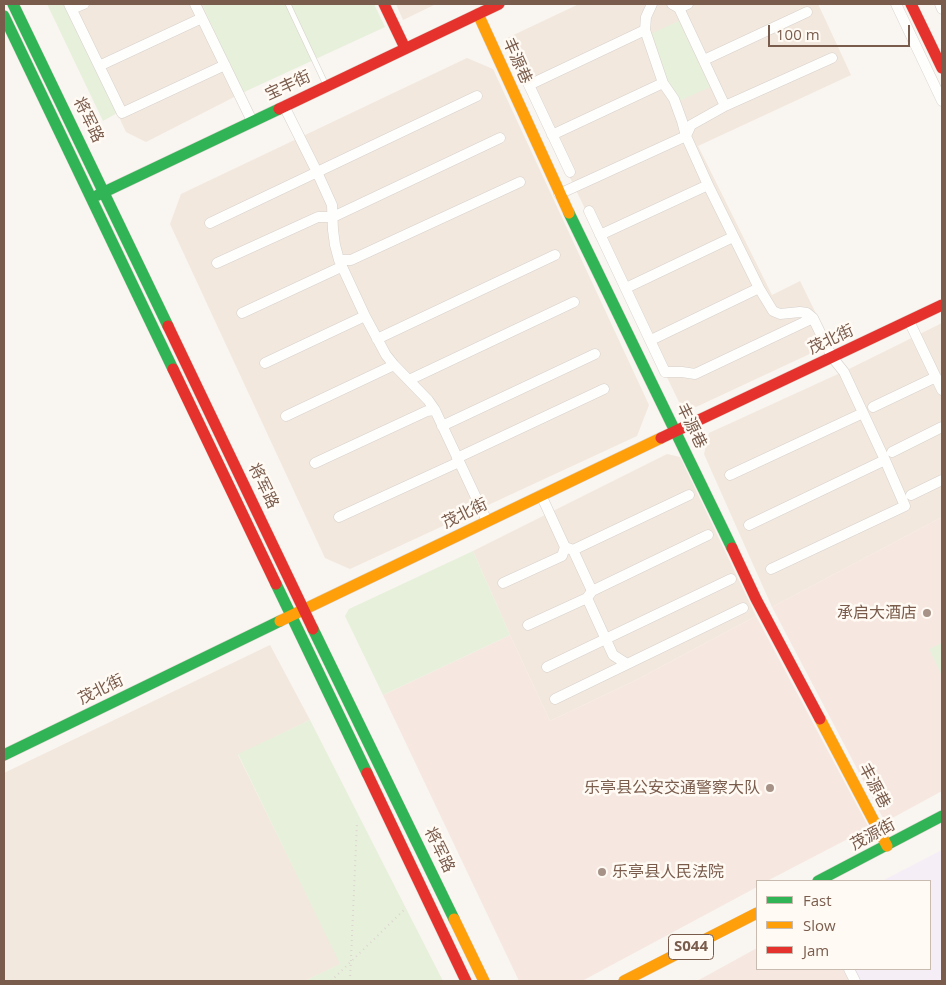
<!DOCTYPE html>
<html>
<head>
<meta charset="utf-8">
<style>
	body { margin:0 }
	#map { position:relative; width:946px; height:985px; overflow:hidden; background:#f9f5f0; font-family:"Open Sans",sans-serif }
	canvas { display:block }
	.frame { position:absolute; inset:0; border:5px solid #7a5c4d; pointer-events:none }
	.legend { position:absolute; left:756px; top:880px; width:175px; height:90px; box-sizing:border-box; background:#fffaf3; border:1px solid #cabbb1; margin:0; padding:6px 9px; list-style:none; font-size:15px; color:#7a5c4d }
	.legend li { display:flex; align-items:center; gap:10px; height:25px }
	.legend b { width:25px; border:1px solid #cabbb1 }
	.scale { position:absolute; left:768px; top:25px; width:142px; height:22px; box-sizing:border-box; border:2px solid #7a5c4d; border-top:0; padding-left:6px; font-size:15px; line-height:18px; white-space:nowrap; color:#7a5c4d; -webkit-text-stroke:4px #fffaf3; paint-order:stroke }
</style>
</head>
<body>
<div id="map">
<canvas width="946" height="985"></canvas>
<div class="frame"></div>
<ul class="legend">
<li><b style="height:6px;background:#30b455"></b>Fast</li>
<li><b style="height:6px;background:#ff9f0a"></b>Slow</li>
<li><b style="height:6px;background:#e5322d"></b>Jam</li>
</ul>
<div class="scale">100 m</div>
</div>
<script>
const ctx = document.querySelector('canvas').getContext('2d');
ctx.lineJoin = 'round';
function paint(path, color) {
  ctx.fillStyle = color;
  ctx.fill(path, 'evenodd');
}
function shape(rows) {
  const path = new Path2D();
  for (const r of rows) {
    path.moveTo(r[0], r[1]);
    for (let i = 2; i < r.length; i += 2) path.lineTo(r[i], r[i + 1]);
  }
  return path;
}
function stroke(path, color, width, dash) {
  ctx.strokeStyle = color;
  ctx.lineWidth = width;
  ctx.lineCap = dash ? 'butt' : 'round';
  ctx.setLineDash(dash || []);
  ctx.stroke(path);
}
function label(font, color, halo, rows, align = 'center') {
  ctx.font = font + ' "Open Sans","Noto Sans SC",sans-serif';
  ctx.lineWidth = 5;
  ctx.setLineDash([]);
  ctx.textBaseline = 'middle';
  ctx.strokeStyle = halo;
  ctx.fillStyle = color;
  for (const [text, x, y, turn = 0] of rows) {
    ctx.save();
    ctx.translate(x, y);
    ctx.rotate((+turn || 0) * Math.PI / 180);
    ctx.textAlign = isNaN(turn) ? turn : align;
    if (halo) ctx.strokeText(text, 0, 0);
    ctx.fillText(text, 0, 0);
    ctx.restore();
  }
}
paint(shape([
	[66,4,202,4,242,93,146,142,126,132],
	[396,4,436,4,403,20],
	[579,4,818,4,851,75,698,146,772,295,800,281,831,344,696,407,679,402,503,40],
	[467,58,493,69,649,405,637,436,350,569,325,558,170,224,181,194],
	[942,323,942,517,772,607,704,454,709,433,849,369],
	[667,454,680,457,756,616,638,679,550,721,510,635,473,551],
	[270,645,310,720,238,755,341,964,305,981,4,981,4,773]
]), '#f2e8de');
paint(shape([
	[942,517,942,791,885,822,772,607],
	[756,616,869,828,767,881,757,881,757,887,582,981,519,981,383,695,510,635,550,721,638,679],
	[757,948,757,969,843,969,849,981,697,981]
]), '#f6e8e1');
paint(shape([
	[942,850,942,981,860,981,854,969,930,969,930,881,882,881]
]), '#f6eef6');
paint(shape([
	[47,4,66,4,117,113,103,121],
	[202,4,374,4,385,27,242,93],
	[679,21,710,87,677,102,646,36],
	[473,551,510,635,383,695,345,616,349,609],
	[942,643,942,676,929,649],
	[310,720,443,981,305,981,340,964,238,754]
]), '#e7f0db');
const lane = shape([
	[288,4,326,85]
]);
const street = shape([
	[69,4,122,113,225,65],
	[195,4,252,121],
	[652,4,646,17,645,30,663,83,674,99,682,121,686,136,708,185,759,288,773,311,780,314,800,312,807,313,813,318,832,357,844,372,885,460,905,506,771,569],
	[896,4,942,101],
	[940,4,942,9],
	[679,8,688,4],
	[72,9,84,4],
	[704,60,807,12],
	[519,64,570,172],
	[99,66,202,18],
	[529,85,645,30],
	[284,106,317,172,332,205,333,230,335,245,339,260,365,316,386,355,394,365,428,400,435,410,487,521],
	[725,106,832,58],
	[552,135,663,83],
	[559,194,686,136,691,125,725,106,679,8,672,4],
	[589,211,665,372,682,372,695,374,813,318],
	[210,223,477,96],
	[600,235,708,185],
	[339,260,351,260,520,182],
	[217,263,318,217,333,217,500,138],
	[626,288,733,237],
	[242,313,341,267],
	[909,321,942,390],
	[377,339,555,255],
	[651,340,759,288],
	[265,363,365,316],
	[409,380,574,302],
	[873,407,936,377],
	[286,416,394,365],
	[442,426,595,354],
	[892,452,942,427],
	[457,458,604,389],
	[315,463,427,411,435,410],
	[730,475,863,413],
	[541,495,565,547,573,550,592,591],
	[911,495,942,480],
	[339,517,459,462],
	[749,525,885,460],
	[573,550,689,495],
	[503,583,562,556,565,547],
	[587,598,592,591,708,535],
	[528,625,587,598,613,655,627,664],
	[547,667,731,579],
	[555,699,743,608],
	[849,969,855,981]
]);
const fast = shape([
	[13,4,168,326],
	[4,16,173,369],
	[98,195,279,109],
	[569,213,732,548],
	[276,584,367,773],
	[313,629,454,919],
	[4,755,280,621],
	[818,881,942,816]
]);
const slow = shape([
	[478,14,569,213],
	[280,621,661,438],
	[820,719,887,846],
	[454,919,484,981],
	[624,981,757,913]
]);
const jam = shape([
	[384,4,405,48],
	[911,4,942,68],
	[279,109,499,4],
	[168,326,313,629],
	[173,369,276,584],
	[661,438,942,305],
	[732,548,756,599,820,719],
	[367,773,466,981]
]);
stroke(lane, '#d7d1cb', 6);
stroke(street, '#d7d1cb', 11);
stroke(fast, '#d9d2cb', 12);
stroke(slow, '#d9d2cb', 12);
stroke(jam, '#d9d2cb', 12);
stroke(shape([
	[331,981,404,910],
	[350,981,357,822]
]), '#dcd5d0', 2, [1, 4]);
stroke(lane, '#fefefd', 5);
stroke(street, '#fefefd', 10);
stroke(fast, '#30b455', 11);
stroke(slow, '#ff9f0a', 11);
stroke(jam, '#e5322d', 11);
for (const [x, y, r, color] of [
	[927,613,5,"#a69286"],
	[770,788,5,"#a69286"],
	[602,872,5,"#a69286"]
]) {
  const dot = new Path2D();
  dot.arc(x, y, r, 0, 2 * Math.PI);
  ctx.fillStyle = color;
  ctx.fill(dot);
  stroke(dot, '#fffaf3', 2);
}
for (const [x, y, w] of [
	[691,947,45]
]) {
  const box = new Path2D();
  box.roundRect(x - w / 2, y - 12.5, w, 25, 4);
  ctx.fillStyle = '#fffaf3';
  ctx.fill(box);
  stroke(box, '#7a5c4d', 1);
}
label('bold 15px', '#7a5c4d', null, [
	["S044",691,947]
]);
label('16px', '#7a5c4d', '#fffaf3', [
	["丰源巷",517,61,66],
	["宝丰街",288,86,-25],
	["将军路",88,120,64],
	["茂北街",831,340,-25],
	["丰源巷",691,426,64],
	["将军路",263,486,64],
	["茂北街",465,514,-26],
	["茂北街",101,690,-26],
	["丰源巷",874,786,62],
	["茂源街",873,835,-28],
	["将军路",439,850,64]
]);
label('16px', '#7a5c4d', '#fffaf3', [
	["承启大酒店",917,613],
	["乐亭县公安交通警察大队",760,788],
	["乐亭县人民法院",612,872,"left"]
], 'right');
</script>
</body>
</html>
